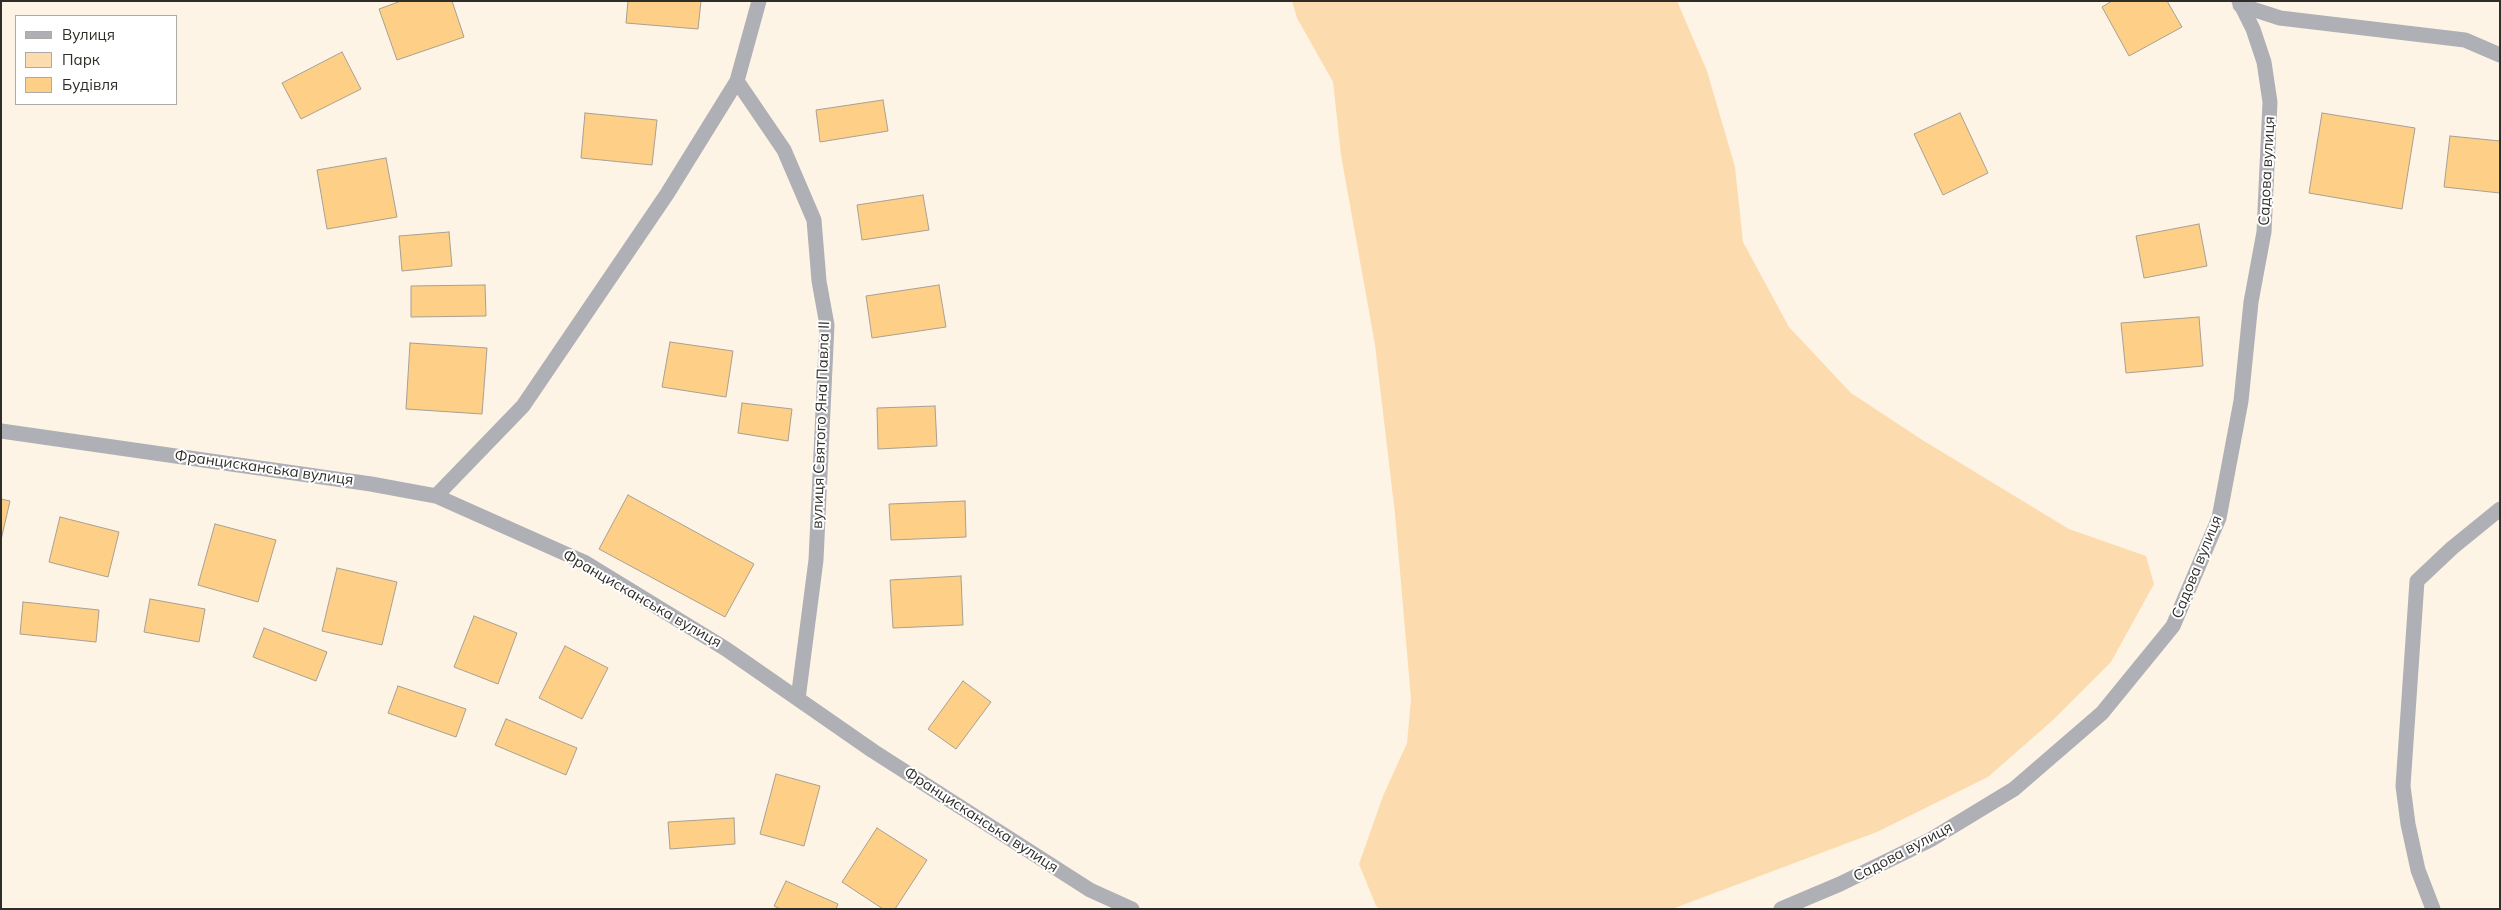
<!DOCTYPE html>
<html>
<head>
<meta charset="utf-8">
<style>
	body { margin:0 }
	#map { position:relative; width:2501px; height:910px; overflow:hidden; background:#fdf4e6; font-family:Mulish,sans-serif }
	canvas { display:block }
	.frame { position:absolute; inset:0; border:2px solid #302d28; pointer-events:none }
	.legend { position:absolute; left:15px; top:15px; width:162px; height:90px; box-sizing:border-box; background:#fff; border:1px solid #acaba9; margin:0; padding:6px 9px; list-style:none; font-size:15px; color:#302d28 }
	.legend li { display:flex; align-items:center; gap:10px; height:25px }
	.legend b { width:25px; border:1px solid #acaba9 }
</style>
</head>
<body>
<div id="map">
<canvas width="2501" height="910"></canvas>
<div class="frame"></div>
<ul class="legend">
<li><b style="height:6px;background:#aeb0b6"></b>Вулиця</li>
<li><b style="height:14px;background:#fcdcae"></b>Парк</li>
<li><b style="height:14px;background:#fecf87"></b>Будівля</li>
</ul>
</div>
<script>
const ctx = document.querySelector('canvas').getContext('2d');
ctx.lineJoin = 'round';
function paint(path, color) {
  ctx.fillStyle = color;
  ctx.fill(path, 'evenodd');
}
function shape(rows) {
  const path = new Path2D();
  for (const r of rows) {
    path.moveTo(r[0], r[1]);
    for (let i = 2; i < r.length; i += 2) path.lineTo(r[i], r[i + 1]);
  }
  return path;
}
function stroke(path, color, width, dash) {
  ctx.strokeStyle = color;
  ctx.lineWidth = width;
  ctx.lineCap = dash ? 'butt' : 'round';
  ctx.setLineDash(dash || []);
  ctx.stroke(path);
}
function label(font, color, halo, rows, align = 'center') {
  ctx.font = font + ' Mulish,sans-serif';
  ctx.lineWidth = 4;
  ctx.setLineDash([]);
  ctx.textBaseline = 'middle';
  ctx.strokeStyle = halo;
  ctx.fillStyle = color;
  for (const [text, x, y, turn = 0] of rows) {
    ctx.save();
    ctx.translate(x, y);
    ctx.rotate((+turn || 0) * Math.PI / 180);
    ctx.textAlign = isNaN(turn) ? turn : align;
    if (halo) ctx.strokeText(text, 0, 0);
    ctx.fillText(text, 0, 0);
    ctx.restore();
  }
}
paint(shape([
	[1292,1,1677,1,1707,71,1735,167,1743,242,1789,327,1851,393,1924,441,2069,529,2146,556,2154,584,2111,662,2053,720,1988,777,1877,832,1672,909,1380,909,1376,906,1359,864,1383,796,1407,743,1411,699,1395,514,1375,345,1341,155,1333,82,1297,18]
]), '#fcdcae');
const building = shape([
	[401,1,452,1,464,37,397,60,379,9,401,1],
	[628,1,701,1,698,29,626,23,628,1],
	[2112,1,2167,1,2182,27,2129,56,2102,7,2112,1],
	[342,52,361,89,301,119,282,83,342,52],
	[883,100,888,131,820,142,816,110,883,100],
	[585,113,657,120,652,165,581,158,585,113],
	[1960,113,1988,173,1943,195,1914,134,1960,113],
	[2322,113,2415,128,2402,209,2309,193,2322,113],
	[2450,136,2500,141,2500,193,2444,187,2450,136],
	[386,158,397,217,327,229,317,170,386,158],
	[923,195,929,230,862,240,857,205,923,195],
	[2199,224,2207,266,2144,278,2136,236,2199,224],
	[449,232,452,266,402,271,399,236,449,232],
	[485,285,486,316,411,317,411,286,485,285],
	[939,285,946,327,872,338,866,296,939,285],
	[2199,317,2203,366,2126,373,2121,323,2199,317],
	[670,342,733,351,726,397,662,387,670,342],
	[410,343,487,348,482,414,406,409,410,343],
	[742,403,792,409,788,441,738,433,742,403],
	[935,406,937,446,878,449,877,408,935,406],
	[628,495,754,564,725,617,599,549,628,495],
	[1,499,10,501,1,540,1,499],
	[965,501,966,537,891,540,889,504,965,501],
	[60,517,119,532,108,577,49,562,60,517],
	[215,524,276,540,258,602,198,585,215,524],
	[337,568,397,582,382,645,322,631,337,568],
	[961,576,963,625,893,628,890,580,961,576],
	[150,599,205,609,199,642,144,632,150,599],
	[23,602,99,610,96,642,20,634,23,602],
	[474,616,517,633,498,684,454,667,474,616],
	[264,628,327,652,316,681,253,657,264,628],
	[565,646,608,668,582,719,539,698,565,646],
	[963,681,991,702,956,749,928,729,963,681],
	[398,686,466,709,456,737,388,713,398,686],
	[506,719,577,748,566,775,495,745,506,719],
	[776,774,820,786,804,846,760,834,776,774],
	[734,818,735,844,670,849,668,822,734,818],
	[877,828,927,860,895,909,883,909,842,882,877,828],
	[786,881,838,904,836,909,780,909,774,906,786,881]
]);
paint(building, '#fecf87');
stroke(building, '#a8a093', 1);
stroke(shape([
	[2240,5,2280,18,2465,40,2500,55],
	[737,81,784,150,814,220,819,281,827,325,816,560,798,699],
	[1,431,371,484,436,496,584,562,726,649,873,751,1090,890,1132,909],
	[436,496,523,406,667,194,737,81,759,1],
	[1781,909,1840,884,1930,840,2014,789,2102,713,2173,626,2219,518,2241,401,2251,302,2264,232,2270,102,2264,62,2253,29,2239,1],
	[2433,909,2418,870,2408,824,2403,786,2417,581,2452,548,2500,509]
]), '#aeb0b6', 15);
label('15px', '#302d28', '#fff', [
	["Садова вулиця",2267,171,-87],
	["вулиця Святого Яна Павла II",821,425,-88],
	["Францисканська вулиця",264,468,8],
	["Садова вулиця",2197,567,-68],
	["Францисканська вулиця",642,599,30],
	["Францисканська вулиця",981,820,33],
	["Садова вулиця",1903,852,-28]
]);
</script>
</body>
</html>
